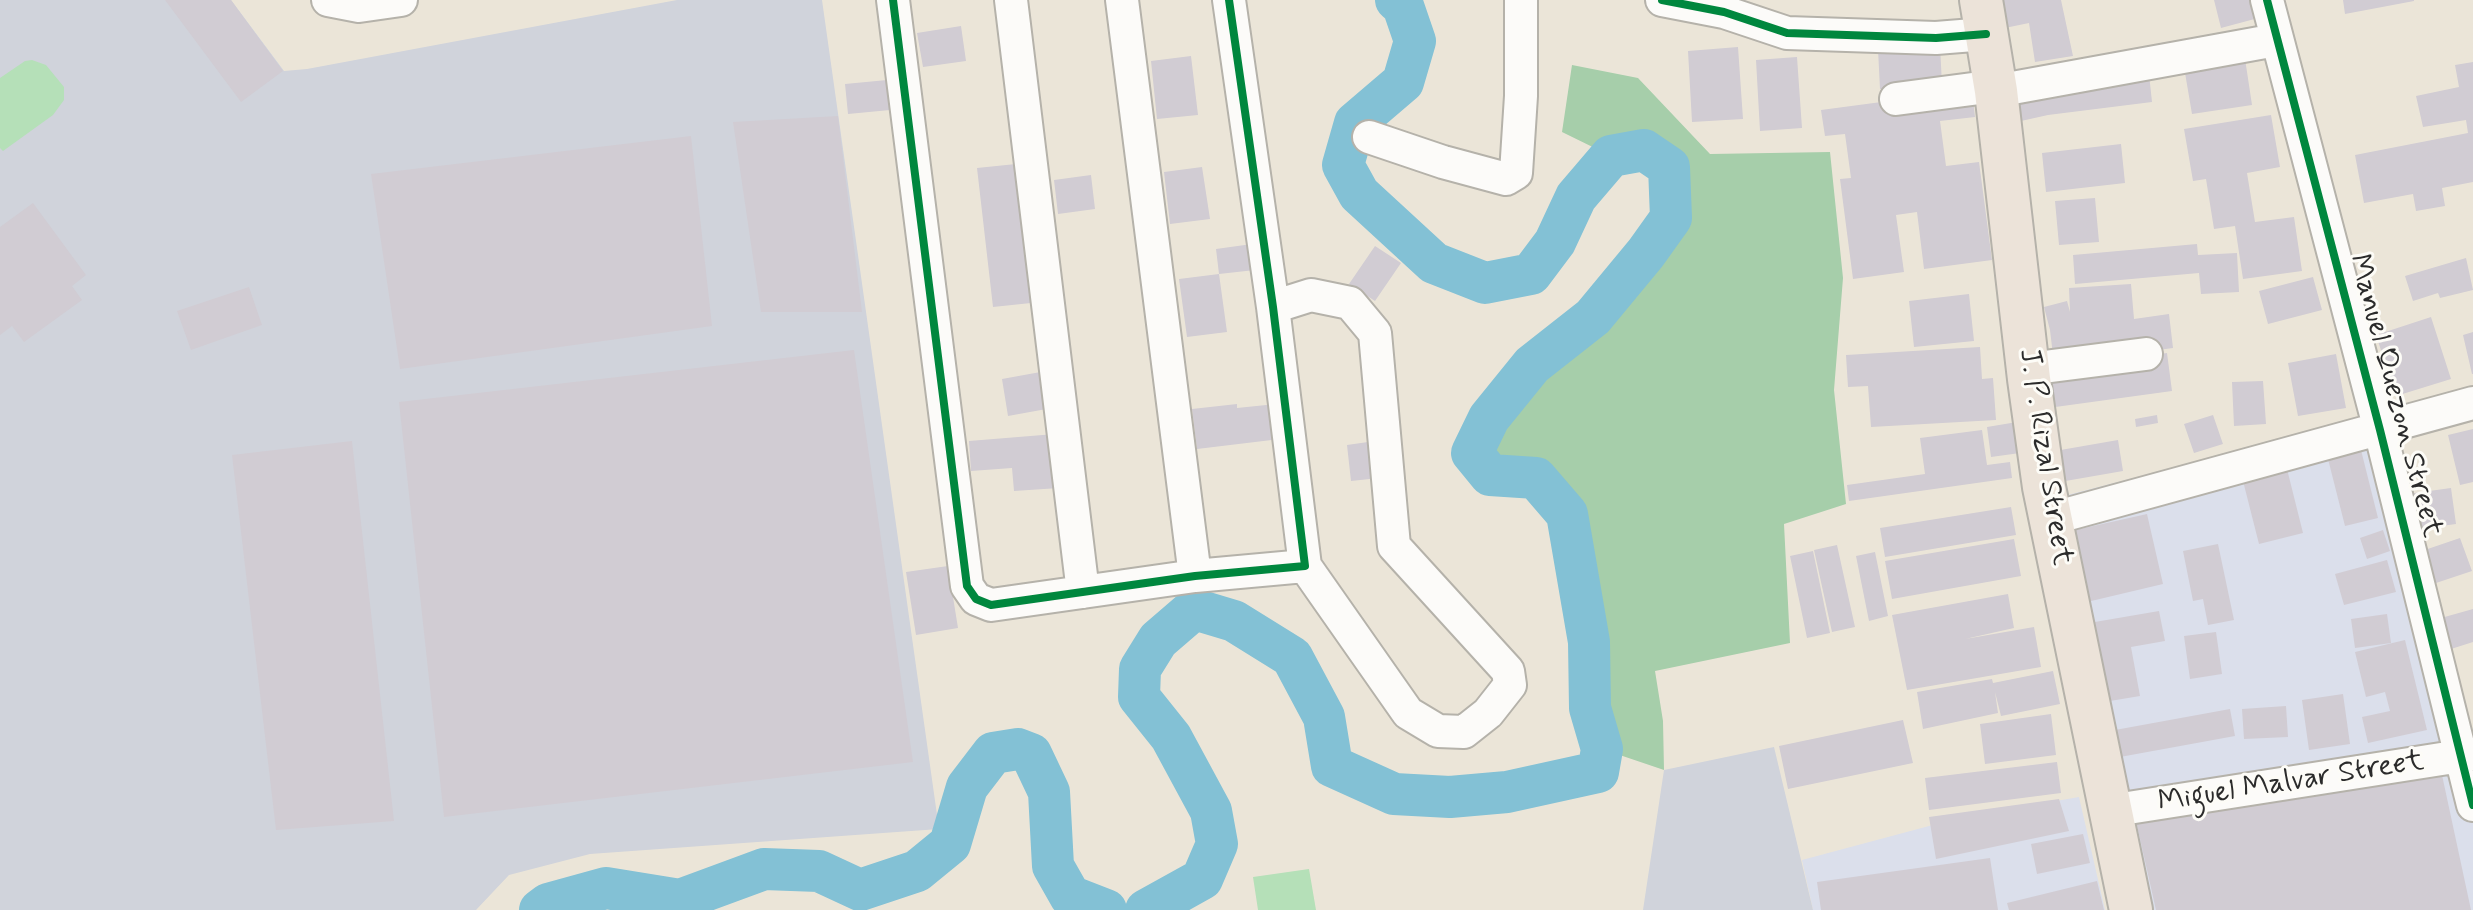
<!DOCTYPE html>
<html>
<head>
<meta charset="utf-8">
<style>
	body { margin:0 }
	canvas { display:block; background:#ebe5d8 }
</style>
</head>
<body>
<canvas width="2473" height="910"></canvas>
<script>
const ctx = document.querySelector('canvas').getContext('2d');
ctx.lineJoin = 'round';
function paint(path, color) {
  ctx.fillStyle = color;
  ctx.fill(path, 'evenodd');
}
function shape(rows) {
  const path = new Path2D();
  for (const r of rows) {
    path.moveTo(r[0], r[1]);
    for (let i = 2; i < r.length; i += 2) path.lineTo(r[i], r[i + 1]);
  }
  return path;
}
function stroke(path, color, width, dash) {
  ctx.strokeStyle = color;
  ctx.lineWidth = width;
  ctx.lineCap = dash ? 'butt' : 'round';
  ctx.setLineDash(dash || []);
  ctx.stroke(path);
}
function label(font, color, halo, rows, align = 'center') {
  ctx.font = font + ' Mynerve,sans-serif';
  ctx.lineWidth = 6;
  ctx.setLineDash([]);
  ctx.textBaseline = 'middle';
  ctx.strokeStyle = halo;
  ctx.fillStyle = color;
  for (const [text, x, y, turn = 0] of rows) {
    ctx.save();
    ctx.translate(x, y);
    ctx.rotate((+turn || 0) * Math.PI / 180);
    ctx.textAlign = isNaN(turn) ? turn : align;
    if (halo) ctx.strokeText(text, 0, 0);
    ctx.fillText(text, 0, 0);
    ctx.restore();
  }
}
paint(shape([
	[2364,419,2473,821,2473,910,2126,910,2048,500],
	[2079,797,2105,910,1813,910,1802,860,1959,818]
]), '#dbdfeb');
paint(shape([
	[0,0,231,0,284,71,307,69,677,0,822,0,939,829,590,854,509,875,476,910,0,910],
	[1774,747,1813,910,1643,910,1664,770]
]), '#d0d3db');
paint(shape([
	[32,60,46,65,64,87,64,100,53,115,3,151,0,148,0,78,25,61],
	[1309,869,1316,910,1258,910,1253,877]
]), '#b5e0b8');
paint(shape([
	[1572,65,1638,78,1710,154,1830,152,1843,278,1834,390,1846,504,1784,524,1790,643,1655,671,1663,721,1664,770,1602,749,1590,708,1589,642,1567,514,1536,478,1490,475,1472,453,1489,418,1532,365,1593,317,1646,253,1671,218,1669,167,1644,150,1611,156,1562,132]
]), '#a6ceaa');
stroke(shape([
	[540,910,548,904,606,888,680,900,764,869,819,871,860,890,917,871,950,844,967,787,993,753,1018,749,1031,754,1049,792,1053,866,1070,896,1106,910],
	[1146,910,1202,879,1217,844,1211,811,1171,737,1139,697,1140,669,1158,640,1194,609,1234,621,1292,657,1324,717,1332,766,1394,794,1450,797,1507,792,1598,772,1602,749,1590,708,1589,642,1567,514,1536,478,1490,475,1472,453,1489,418,1532,365,1593,317,1646,253,1671,218,1669,167,1644,150,1611,156,1576,197,1555,242,1531,274,1485,283,1434,263,1359,194,1343,165,1355,123,1403,82,1415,41,1403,6,1396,0]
]), '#83c1d5', 42);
paint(shape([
	[165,0,231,0,283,71,241,102],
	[1995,0,2061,0,2073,56,2035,62,2029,23,2000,29],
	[2214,0,2257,0,2262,17,2221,28],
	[2343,0,2414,0,2414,1,2345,14],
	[961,26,966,61,923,67,917,33],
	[1940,45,1942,85,1880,89,1878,49],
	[1738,47,1743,119,1692,122,1688,51],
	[2244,52,2252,105,2192,114,2183,61],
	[1191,56,1198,115,1157,119,1151,61],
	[1797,57,1802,128,1760,131,1756,60],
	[2473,62,2473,182,2442,188,2445,206,2416,211,2413,194,2364,203,2355,155,2468,133,2466,120,2423,127,2416,96,2459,87,2455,65],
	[2149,74,2152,102,2048,115,2012,123,2005,94],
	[887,80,890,110,848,114,845,84],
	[1972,90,1975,117,1940,121,1946,166,1979,162,1992,260,1924,269,1917,212,1896,215,1904,272,1853,279,1840,179,1851,178,1845,134,1825,136,1821,110],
	[2271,115,2280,167,2247,173,2255,222,2294,217,2302,271,2243,279,2235,226,2214,229,2206,179,2193,181,2184,129],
	[838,116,862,312,761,312,733,122],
	[691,136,712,326,400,369,371,174],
	[2121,144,2125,183,2046,192,2042,153],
	[1016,164,1031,303,993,307,977,168],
	[1202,167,1210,219,1170,224,1164,172],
	[1091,175,1095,209,1058,214,1054,180],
	[2095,198,2099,242,2059,245,2055,201],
	[33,203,86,275,72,286,82,300,24,342,12,326,0,335,0,227],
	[1252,244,1255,270,1219,274,1227,332,1187,337,1179,279,1219,274,1216,249],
	[2197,244,2198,255,2237,253,2239,292,2201,294,2199,273,2075,284,2073,255],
	[1375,246,1401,263,1375,301,1349,284],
	[2466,258,2473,290,2440,298,2438,293,2413,301,2405,276],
	[2313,277,2322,310,2268,324,2259,291],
	[2131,284,2134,319,2169,314,2173,348,2054,364,2050,330,2044,307,2067,301,2070,312,2069,288],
	[249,287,262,325,191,350,177,311],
	[1969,294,1974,341,1914,347,1909,301],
	[2431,317,2451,379,2396,396,2376,335],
	[2473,332,2473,374,2472,374,2463,335],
	[1980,347,1982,379,1993,378,1996,420,1871,427,1868,386,1848,387,1846,355],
	[854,350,913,762,444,817,399,402],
	[2167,353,2172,391,2048,408,2043,370],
	[2336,354,2346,408,2298,416,2288,363],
	[1046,371,1052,408,1008,416,1002,379],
	[2263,381,2266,424,2234,426,2232,382],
	[1237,404,1237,408,1276,404,1280,439,1197,449,1192,409],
	[2157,415,2158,423,2136,427,2135,419],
	[2213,415,2223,444,2194,453,2184,424],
	[2017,422,2020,453,1991,457,1987,427],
	[2473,429,2473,482,2460,485,2448,435],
	[1982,430,1987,465,2010,462,2012,478,1849,501,1847,485,1925,474,1920,438],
	[1055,434,1059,488,1014,491,1012,468,971,471,969,441],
	[2118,440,2123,471,2054,483,2049,452],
	[352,441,394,821,276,830,232,455],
	[1375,441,1379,478,1351,481,1347,445],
	[2361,450,2378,518,2345,526,2328,459],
	[2286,465,2303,533,2259,544,2242,477],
	[2451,488,2456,524,2405,531,2400,495],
	[2011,507,2016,535,1885,557,1880,528],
	[2147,514,2163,584,2087,602,2071,531],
	[2383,530,2390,551,2367,559,2360,538],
	[2460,538,2472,571,2424,587,2413,554],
	[2014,539,2021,576,1892,599,1885,561],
	[2218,544,2234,620,2208,625,2203,599,2193,601,2183,551],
	[1837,545,1855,627,1832,632,1814,550],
	[1813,551,1830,633,1807,638,1790,556],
	[1875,552,1888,616,1869,621,1856,556],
	[2387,560,2396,592,2344,605,2335,574],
	[948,566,958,628,916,635,906,572],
	[2008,594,2014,628,1965,639,2034,627,2041,667,1907,690,1892,615],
	[2473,609,2473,642,2451,649,2441,618],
	[2159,611,2165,641,2131,647,2140,696,2104,702,2089,623],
	[2387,614,2391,643,2355,648,2351,619],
	[2216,632,2222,674,2190,679,2184,636],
	[2405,640,2427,730,2368,743,2362,717,2390,711,2385,692,2366,697,2355,652],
	[2053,671,2060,704,2001,716,1995,692,1998,713,1923,729,1917,692,1992,679,1993,683],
	[2343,694,2350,744,2309,750,2302,700],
	[2286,706,2288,737,2244,739,2242,709],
	[2230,709,2235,736,2120,757,2115,730],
	[2051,714,2056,755,1985,764,1980,724],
	[1903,720,1913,763,1788,789,1779,746],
	[2057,762,2061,793,1929,810,1925,778],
	[2442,775,2471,910,2156,910,2136,821],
	[2059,799,2069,831,1936,859,1929,817],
	[2083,834,2090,863,2037,874,2031,844],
	[1990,858,1998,910,1821,910,1817,882],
	[2097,881,2104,910,2009,910,2007,903]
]), '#d1ccd3');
const minor = shape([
	[328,0,359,6,401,0],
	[893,0,967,586,976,599,991,605,1195,576,1305,566,1273,307,1229,0],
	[1011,0,1083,592],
	[1122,0,1195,576],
	[1662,0,1724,12,1787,33,1936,38,1986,34],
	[2267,0,2380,430,2473,805],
	[1996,91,2276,40],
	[1896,99,1995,86],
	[1369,137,1443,162,1506,179,1516,173,1521,96,1521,0],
	[1273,307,1311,295,1350,303,1375,333,1394,546,1508,671,1510,685,1488,713,1464,732,1438,731,1408,713,1305,566],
	[2028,369,2146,354],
	[2050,519,2473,403],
	[2109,811,2473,754]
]);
const major = shape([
	[1981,0,1996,91,2029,379,2044,487,2131,910]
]);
stroke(minor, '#b5b2aa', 36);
stroke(major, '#b5b2aa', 46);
stroke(minor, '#fcfbf9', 32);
stroke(major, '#ece3d9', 42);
stroke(shape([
	[893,0,967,586,976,599,991,605,1195,576,1305,566,1273,307,1229,0],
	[1662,0,1724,12,1787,33,1936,38,1986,34],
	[2267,0,2380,430,2473,805]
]), '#00873e', 8);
label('30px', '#2b2b2b', '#fdfcf7', [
	["Manuel Quezon Street",2394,396,75],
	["J. P. Rizal Street",2044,457,81],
	["Miguel Malvar Street",2291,783,-9]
]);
</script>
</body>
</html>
